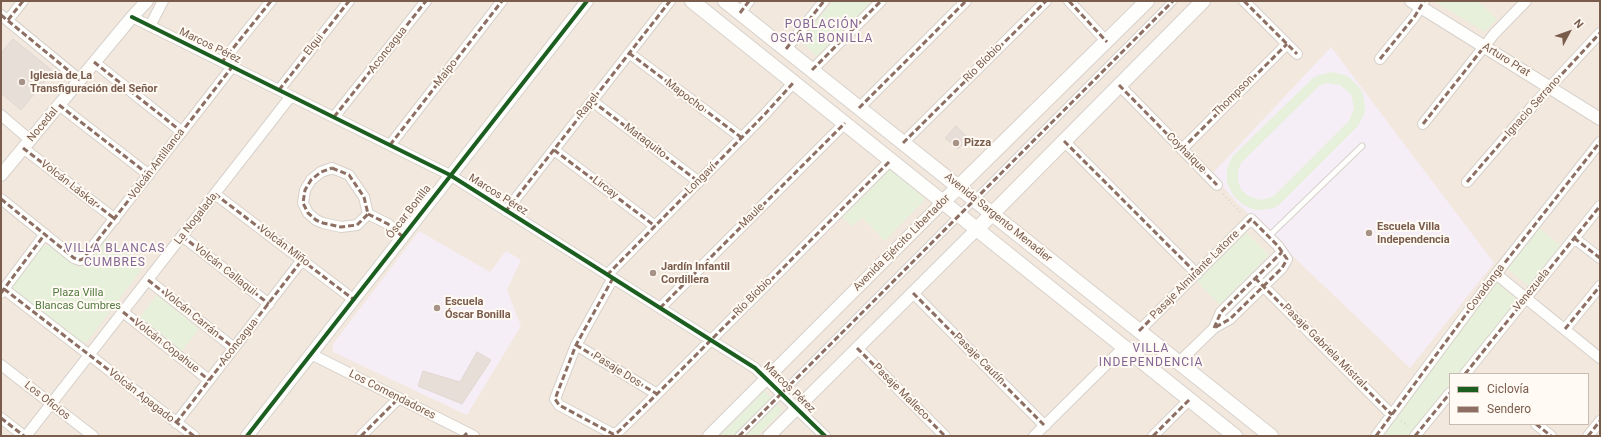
<!DOCTYPE html>
<html>
<head>
<meta charset="utf-8">
<style>
	body { margin:0 }
	#map { position:relative; width:1601px; height:437px; overflow:hidden; background:#f9f5f0; font-family:Roboto,sans-serif }
	canvas { display:block }
	.frame { position:absolute; inset:0; border:2px solid #7a5c4d; pointer-events:none }
	.legend { position:absolute; left:1449px; top:373px; width:140px; height:52px; box-sizing:border-box; background:#fffaf3; border:1px solid #cabbb1; margin:0; padding:5px 7px; list-style:none; font-size:12px; color:#7a5c4d }
	.legend li { display:flex; align-items:center; gap:8px; height:20px }
	.legend b { width:20px; border:1px solid #cabbb1 }
	.north { position:absolute; left:1549px; top:12px; width:40px; height:40px; -webkit-text-stroke:3px #fffaf3; paint-order:stroke; rotate:49deg; font-size:11px; font-weight:700; line-height:16px; text-align:center; color:#7a5c4d }
	.north::after { content:''; display:block; margin:auto; width:14px; height:18px; background:#7a5c4d; clip-path:polygon(50% 0,100% 100%,50% 72%,0 100%) }
</style>
</head>
<body>
<div id="map">
<canvas width="1601" height="437"></canvas>
<div class="frame"></div>
<ul class="legend">
<li><b style="height:5px;background:#1b5e20"></b>Ciclovía</li>
<li><b style="height:5px;background:#8d6e63"></b>Sendero</li>
</ul>
<div class="north">N</div>
</div>
<script>
const ctx = document.querySelector('canvas').getContext('2d');
ctx.lineJoin = 'round';
function paint(path, color) {
  ctx.fillStyle = color;
  ctx.fill(path, 'evenodd');
}
function shape(rows) {
  const path = new Path2D();
  for (const r of rows) {
    path.moveTo(r[0], r[1]);
    for (let i = 2; i < r.length; i += 2) path.lineTo(r[i], r[i + 1]);
  }
  return path;
}
function stroke(path, color, width, dash) {
  ctx.strokeStyle = color;
  ctx.lineWidth = width;
  ctx.lineCap = dash ? 'butt' : 'round';
  ctx.setLineDash(dash || []);
  ctx.stroke(path);
}
function label(font, color, halo, rows, align = 'center') {
  ctx.font = font + ' Roboto,sans-serif';
  ctx.lineWidth = 4;
  ctx.setLineDash([]);
  ctx.textBaseline = 'middle';
  ctx.strokeStyle = halo;
  ctx.fillStyle = color;
  for (const [text, x, y, turn = 0] of rows) {
    ctx.save();
    ctx.translate(x, y);
    ctx.rotate((+turn || 0) * Math.PI / 180);
    ctx.textAlign = isNaN(turn) ? turn : align;
    if (halo) ctx.strokeText(text, 0, 0);
    ctx.fillText(text, 0, 0);
    ctx.restore();
  }
}
paint(shape([
	[1,1,1600,1,1600,436,1,436],
	[1450,374,1588,374,1588,424,1450,424]
]), '#f2e8de');
paint(shape([
	[1331,47,1494,263,1410,368,1236,202,1212,174],
	[419,231,490,272,506,251,521,260,507,290,521,326,467,415,333,352,333,344]
]), '#f6eef6');
paint(shape([
	[833,1,874,1,817,56,800,41],
	[1434,1,1478,1,1497,19,1485,32],
	[1332,72,1345,75,1350,78,1360,88,1363,94,1365,108,1364,115,1357,127,1280,204,1274,208,1261,210,1255,210,1242,204,1233,195,1227,183,1227,169,1232,157,1313,78,1319,75],
	[1327,83,1340,85,1351,94,1354,108,1349,121,1274,196,1261,200,1248,196,1241,189,1238,181,1238,171,1241,163,1319,86],
	[891,168,925,199,885,241,862,218,852,226,842,217],
	[1538,227,1563,248,1531,288,1505,267],
	[1246,232,1269,255,1220,305,1197,281],
	[105,237,144,266,86,343,81,342,11,288,43,246,52,246,79,268,86,264],
	[1493,280,1519,301,1461,374,1450,374,1450,388,1412,436,1370,436,1387,411],
	[157,295,199,329,182,351,140,317],
	[764,390,783,410,758,436,718,436]
]), '#e7f0db');
const building = shape([
	[13,39,53,71,21,110,1,93,1,53,13,39],
	[956,126,968,138,958,149,945,138,956,126],
	[477,352,491,360,462,404,418,386,423,371,460,382,477,352]
]);
paint(building, '#e6ded7');
stroke(building, '#e2d8d2', 1);
const service = shape([
	[1269,236,1362,146]
]);
const pedestrian = shape([
	[739,436,1173,1]
]);
const minor = shape([
	[1069,1,1107,42],
	[1244,1,1297,54],
	[740,13,749,1],
	[1,15,80,80],
	[132,17,450,175,755,368,825,436],
	[8,20,23,1],
	[150,26,163,1],
	[786,49,824,1],
	[629,53,742,138],
	[1380,59,1415,16,1424,1],
	[94,62,182,132],
	[222,62,271,1],
	[812,70,881,1],
	[1119,85,1217,185],
	[279,90,349,1],
	[592,101,699,182],
	[59,105,149,175],
	[859,108,966,1],
	[1,115,30,140],
	[334,117,426,1],
	[1423,124,1494,34,1526,1],
	[1064,141,1197,274],
	[903,143,1046,1],
	[390,145,502,1],
	[23,148,115,219],
	[1182,149,1287,44],
	[554,150,655,226],
	[332,168,349,175,364,197,368,214,357,225,341,227,323,223,316,220,308,213,303,203,305,190,311,180,321,172,332,168],
	[1467,182,1536,102,1600,33],
	[215,194,353,299],
	[1,199,74,258,80,260,83,259,232,67],
	[506,211,670,1],
	[368,214,388,224,402,236],
	[182,236,269,304],
	[1574,238,1600,258],
	[1496,274,1600,358],
	[607,275,765,114,794,82],
	[613,278,576,345,555,399,559,405,613,434,618,432,657,394,891,160],
	[1255,278,1392,415],
	[148,280,234,348],
	[4,289,194,436],
	[1,293,45,234],
	[913,293,1045,426],
	[660,308,845,123],
	[123,312,209,380],
	[1214,328,1221,312,1282,252],
	[1565,329,1600,286],
	[1139,331,1251,219,1278,246,1287,259,1282,268,1230,319,1214,328,1179,362],
	[576,345,657,394],
	[857,348,945,436],
	[311,354,474,436],
	[1,365,93,436],
	[1465,374,1600,206],
	[1,418,24,436],
	[176,423,302,260],
	[1536,424,1551,436],
	[26,436,291,96],
	[361,436,399,398],
	[1034,436,1124,347],
	[1153,436,1190,399],
	[1376,436,1496,274,1600,142],
	[1415,436,1450,393],
	[1588,436,1600,421]
]);
const tertiary = shape([
	[1411,1,1600,119],
	[1,175,132,17,147,1],
	[247,436,587,1],
	[709,436,943,202],
	[769,436,977,229]
]);
const secondary = shape([
	[692,1,1235,436],
	[725,1,1271,436],
	[943,202,1147,1],
	[977,229,1203,1]
]);
stroke(service, '#d7d1cb', 7);
stroke(pedestrian, '#d7d1cb', 9);
stroke(minor, '#d7d1cb', 12);
stroke(tertiary, '#d7d1cb', 14);
stroke(secondary, '#d9d2cb', 16);
stroke(shape([
	[1223,194,1242,214],
	[1401,421,1408,426]
]), '#dcd5d0', 2, [1, 3]);
stroke(service, '#fefefd', 5);
stroke(pedestrian, '#fefefd', 7);
stroke(minor, '#fefefd', 10);
stroke(tertiary, '#fefefd', 12);
stroke(secondary, '#fefefd', 14);
stroke(shape([
	[1069,1,1107,42],
	[1244,1,1297,54],
	[740,13,749,1],
	[1,15,80,80],
	[8,20,23,1],
	[786,49,824,1],
	[629,53,742,138],
	[1380,59,1415,16,1424,1],
	[94,62,182,132],
	[222,62,271,1],
	[812,70,881,1],
	[1119,85,1217,185],
	[279,90,349,1],
	[592,101,699,182],
	[59,105,149,175],
	[859,108,966,1],
	[334,117,426,1],
	[1423,124,1484,47],
	[1064,141,1197,274],
	[903,143,1046,1],
	[390,145,502,1],
	[23,148,115,219],
	[1182,149,1287,44],
	[554,150,655,226],
	[332,168,349,175,364,197,368,214,357,225,341,227,323,223,316,220,308,213,303,203,305,190,311,180,321,172,332,168],
	[1467,182,1536,102,1600,33],
	[215,194,353,299],
	[1,199,74,258,80,260,83,259,232,67],
	[506,211,670,1],
	[368,214,388,224,402,236],
	[182,236,269,304],
	[1574,238,1600,258],
	[607,275,765,114,794,82],
	[613,278,576,345,555,399,559,405,613,434,618,432,657,394,891,160],
	[1255,278,1392,415],
	[148,280,234,348],
	[4,289,194,436],
	[1,293,45,234],
	[913,293,1045,426],
	[660,308,845,123],
	[123,312,209,380],
	[1214,328,1221,312,1282,252],
	[1565,329,1600,286],
	[1139,331,1251,219,1278,246,1287,259,1282,268,1230,319,1214,328],
	[576,345,657,394],
	[857,348,945,436],
	[1465,374,1600,206],
	[1,418,24,436],
	[176,423,302,260],
	[1536,424,1551,436],
	[361,436,399,398],
	[464,436,467,433],
	[739,436,1173,1],
	[1153,436,1190,399],
	[1376,436,1496,274,1600,142],
	[1415,436,1450,393],
	[1588,436,1600,421]
]), '#8d6e63', 3, [6, 3]);
stroke(shape([
	[132,17,450,175,755,368,825,436],
	[247,436,587,1]
]), '#1b5e20', 4);
for (const [x, y, r, color] of [
	[22,82,4,"#a69286"],
	[956,143,4,"#a69286"],
	[1369,233,4,"#a69286"],
	[653,273,4,"#a69286"],
	[437,308,4,"#a69286"]
]) {
  const dot = new Path2D();
  dot.arc(x, y, r, 0, 2 * Math.PI);
  ctx.fillStyle = color;
  ctx.fill(dot);
  stroke(dot, '#fffaf3', 1.5);
}
label('11px', '#7a5c4d', '#fffaf3', [
	["Elqui",314,45,-52],
	["Marcos Pérez",210,46,26],
	["Aconcagua",388,50,-52],
	["Arturo Prat",1506,60,32],
	["Río Bíobio",983,63,-45],
	["Maipo",446,73,-52],
	["Mapocho",685,96,37],
	["Thompson",1234,96,-45],
	["Rapel",588,106,-52],
	["Ignacio Serrano",1533,107,-48],
	["Nocedal",43,125,-50],
	["Mataquito",645,141,37],
	["Coyhaique",1186,153,45],
	["Volcán Antillanca",157,164,-53],
	["Longaví",701,179,-45],
	["Volcán Láskar",69,184,38],
	["Lircay",605,188,37],
	["Marcos Pérez",498,195,32],
	["Óscar Bonilla",409,212,-52],
	["Maule",752,216,-45],
	["Avenida Sargento Menadier",998,218,39],
	["La Nogalada",196,219,-52],
	["Avenida Ejército Libertador",902,243,-45],
	["Volcán Miño",284,246,37],
	["Volcán Callaqui",225,270,38],
	["Pasaje Almirante Latorre",1195,275,-45],
	["Covadonga",1486,288,-53],
	["Venezuela",1532,290,-51],
	["Río Bíobio",753,297,-45],
	["Volcán Carrán",191,314,39],
	["Aconcagua",239,342,-52],
	["Volcán Copahue",166,346,38],
	["Pasaje Gabriela Mistral",1324,346,45],
	["Pasaje Cautín",979,359,45],
	["Pasaje Dos",617,370,32],
	["Marcos Pérez",789,388,44],
	["Pasaje Malleco",901,392,45],
	["Los Comendadores",392,395,27],
	["Volcán Apagado",141,396,38],
	["Los Oficios",47,401,38]
]);
label('bold 11px', '#7a5c4d', '#fffaf3', [
	["Iglesia de La",30,76],
	["Transfiguración del Señor",30,89],
	["Pizza",964,143],
	["Escuela Villa",1377,227],
	["Independencia",1377,240],
	["Jardín Infantil",661,267],
	["Cordillera",661,280],
	["Escuela",445,302],
	["Óscar Bonilla",445,315]
], 'left');
label('11px', '#537a41', '#fffaf3', [
	["Plaza Villa",78,293],
	["Blancas Cumbres",78,306]
]);
ctx.letterSpacing = '1px';
label('12px', '#846695', '#fffaf3', [
	["POBLACIÓN",822,25],
	["OSCAR BONILLA",822,39],
	["VILLA BLANCAS",115,249],
	["CUMBRES",115,263],
	["VILLA",1151,349],
	["INDEPENDENCIA",1151,363]
]);
ctx.letterSpacing = '0px';
</script>
</body>
</html>
